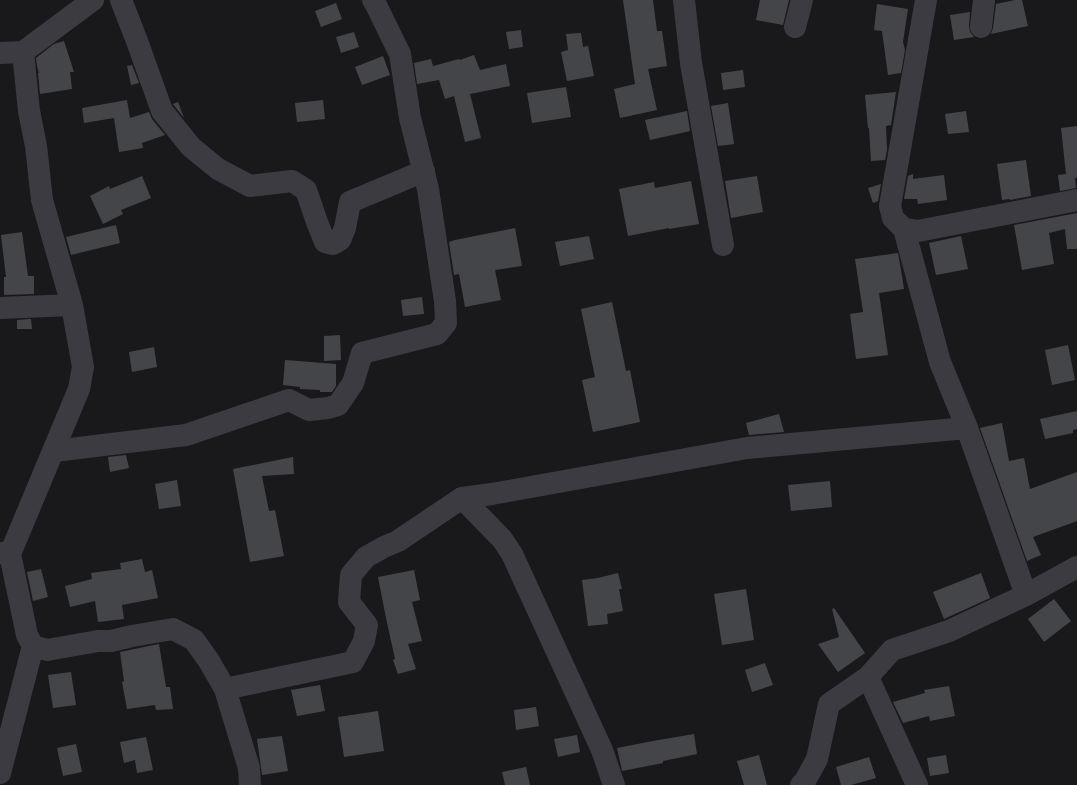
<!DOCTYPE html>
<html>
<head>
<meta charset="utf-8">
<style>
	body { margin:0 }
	canvas { display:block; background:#19191c }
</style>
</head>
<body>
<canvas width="1077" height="785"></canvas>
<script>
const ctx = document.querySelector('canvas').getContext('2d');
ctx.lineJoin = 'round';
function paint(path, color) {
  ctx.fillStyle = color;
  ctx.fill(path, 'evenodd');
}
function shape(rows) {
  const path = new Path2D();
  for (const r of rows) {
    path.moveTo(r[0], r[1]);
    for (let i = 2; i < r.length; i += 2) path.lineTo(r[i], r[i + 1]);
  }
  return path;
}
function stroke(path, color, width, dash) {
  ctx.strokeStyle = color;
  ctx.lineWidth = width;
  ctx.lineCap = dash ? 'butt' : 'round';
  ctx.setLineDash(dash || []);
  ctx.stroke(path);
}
paint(shape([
	[623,0,653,0,657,31,662,31,667,66,648,69,657,110,620,118,614,89,635,84],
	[760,0,789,0,783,25,756,20],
	[1015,0,1022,0,1028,26,991,34,993,28,996,4],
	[336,3,342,19,321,27,315,11],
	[877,4,908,9,903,42,905,50,901,73,888,75,882,31,874,30],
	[970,12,969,26,970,32,974,37,954,40,950,15],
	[521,30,523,47,509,49,506,32],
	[354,32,359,47,341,53,336,37],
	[581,33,583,47,588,46,594,76,567,81,561,52,568,50,566,34],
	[64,41,74,72,70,72,72,89,40,94,38,73,39,73,37,66,36,58,54,44],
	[474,55,480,70,506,64,510,86,470,94,481,138,465,142,454,96,445,99,439,80,417,84,414,63,431,59,433,66,459,59,460,60],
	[383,56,390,75,362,85,355,67],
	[132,65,139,83,131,85,127,66],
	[743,70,745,87,723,90,721,73],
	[566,87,571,117,532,123,527,93],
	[896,92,891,125,886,126,887,150,885,160,871,161,869,128,868,128,865,95],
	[127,100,130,118,149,112,152,119,165,135,142,143,143,148,119,152,114,118,84,123,82,108],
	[323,100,325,119,297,122,295,103],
	[178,102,184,118,173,104],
	[728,103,734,144,718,146,711,106],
	[687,111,690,131,650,140,645,120],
	[966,111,969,132,948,134,945,114],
	[1077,126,1077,178,1075,178,1076,188,1060,191,1058,175,1066,174,1061,128],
	[1026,160,1031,196,1010,200,1010,199,1002,200,997,164],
	[913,174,913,179,944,175,947,200,918,204,917,199,904,199,908,176],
	[142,176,151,198,121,210,123,214,103,224,90,196,109,186,110,189],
	[757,176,763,212,731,218,725,181],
	[691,181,699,224,669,229,669,228,628,236,619,189,654,182,655,188],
	[881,184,878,201,873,203,868,188],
	[1077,213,1077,249,1067,249,1065,229,1049,233,1054,264,1022,270,1014,225],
	[116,225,120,243,71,255,66,237],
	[515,228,522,266,495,270,501,300,465,307,459,274,454,275,449,242,455,240],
	[22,232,28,276,34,276,34,294,4,295,4,277,6,277,1,235],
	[589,236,594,259,560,266,555,242],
	[961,236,968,269,936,275,929,243],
	[898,253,900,264,904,289,879,293,888,355,856,359,850,314,863,312,855,259],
	[422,297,424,314,403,316,401,300],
	[612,302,626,371,630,370,640,422,593,432,582,380,595,377,581,309],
	[31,319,32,329,17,329,17,320],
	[340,335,341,360,324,361,324,336],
	[1068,345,1075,380,1052,385,1045,350],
	[154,347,157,367,132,372,129,352],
	[285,360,336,364,336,386,332,392,320,392,320,390,300,389,300,387,283,385],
	[1077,411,1077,429,1073,430,1073,433,1045,439,1040,419],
	[779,414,784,432,749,435,746,423],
	[1002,423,1009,461,1024,458,1030,489,1077,472,1077,521,1033,537,1041,555,1027,561,980,428],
	[126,455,129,468,110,472,108,457],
	[293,457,294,474,262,476,269,511,275,510,284,556,250,562,233,469],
	[177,480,181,506,159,509,155,484],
	[830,481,832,507,791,511,788,485],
	[142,559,145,572,152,570,158,598,122,605,124,619,98,622,95,601,70,607,65,586,92,579,91,573,121,569,120,563],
	[41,569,48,597,33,601,27,572],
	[414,570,420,600,412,602,422,641,408,644,416,669,398,674,393,660,395,659,386,618,378,577],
	[618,573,622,589,619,589,623,611,607,614,608,624,588,626,582,580,598,578],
	[981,573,990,598,944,619,933,592],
	[746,589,754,640,722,645,714,594],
	[1054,599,1071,621,1044,642,1028,619],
	[834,608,865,653,838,672,818,644,839,637,832,609],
	[159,644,166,687,170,687,173,709,156,710,155,705,127,709,122,682,124,681,120,652],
	[765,663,773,685,752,692,745,670],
	[71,672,76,705,53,708,48,675],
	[320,685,325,711,297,716,291,690],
	[949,686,955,716,930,721,929,716,903,723,893,702,925,693,924,690],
	[536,707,539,726,516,730,514,710],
	[378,711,384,751,344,757,338,717],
	[694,734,697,754,663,761,663,763,622,771,617,748,658,740,659,740],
	[577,735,580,752,558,757,554,739],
	[282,736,288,771,262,775,257,739],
	[146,737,153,770,137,773,135,760,124,763,120,742],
	[76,744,82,772,63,776,57,748],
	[759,755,767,785,744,785,737,761],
	[946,755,949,773,930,776,927,758],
	[869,757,876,778,851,785,841,785,836,767],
	[526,767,530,785,505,785,502,772]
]), '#444549');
stroke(shape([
	[121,0,137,41,162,111,191,147,218,169,250,186,292,181,306,190,317,222,325,242,333,244,340,240,345,228,350,202,424,171],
	[684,0,691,63,723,245],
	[926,0,890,206,893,218,904,229,918,231,1077,200],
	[795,27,802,0],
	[981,27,984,0],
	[0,53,23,52],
	[904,229,940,362,967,428,1026,595],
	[0,308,72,305],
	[54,451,186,435,289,400,309,410,328,408,338,405,353,383,362,353,437,334,446,323,445,301,428,189,410,118,400,54,375,3,373,0],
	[462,498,492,494,747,448,967,428],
	[0,553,10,554,27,635,33,646,47,650,98,641,111,641,132,636,173,629,194,640,209,661,225,689],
	[10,554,79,389,83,367,72,305,42,200,36,146,29,111,23,52,93,0],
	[868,677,917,785],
	[0,773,33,646],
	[250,785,249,768,225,689,353,662,364,641,367,625,349,602,351,575,366,557,384,547,398,541,462,498,502,539,512,554,602,750,614,785],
	[801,785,805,781,817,759,829,704,868,677,892,650,949,631,1026,595,1077,567]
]), '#3b3b41', 22);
</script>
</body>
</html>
